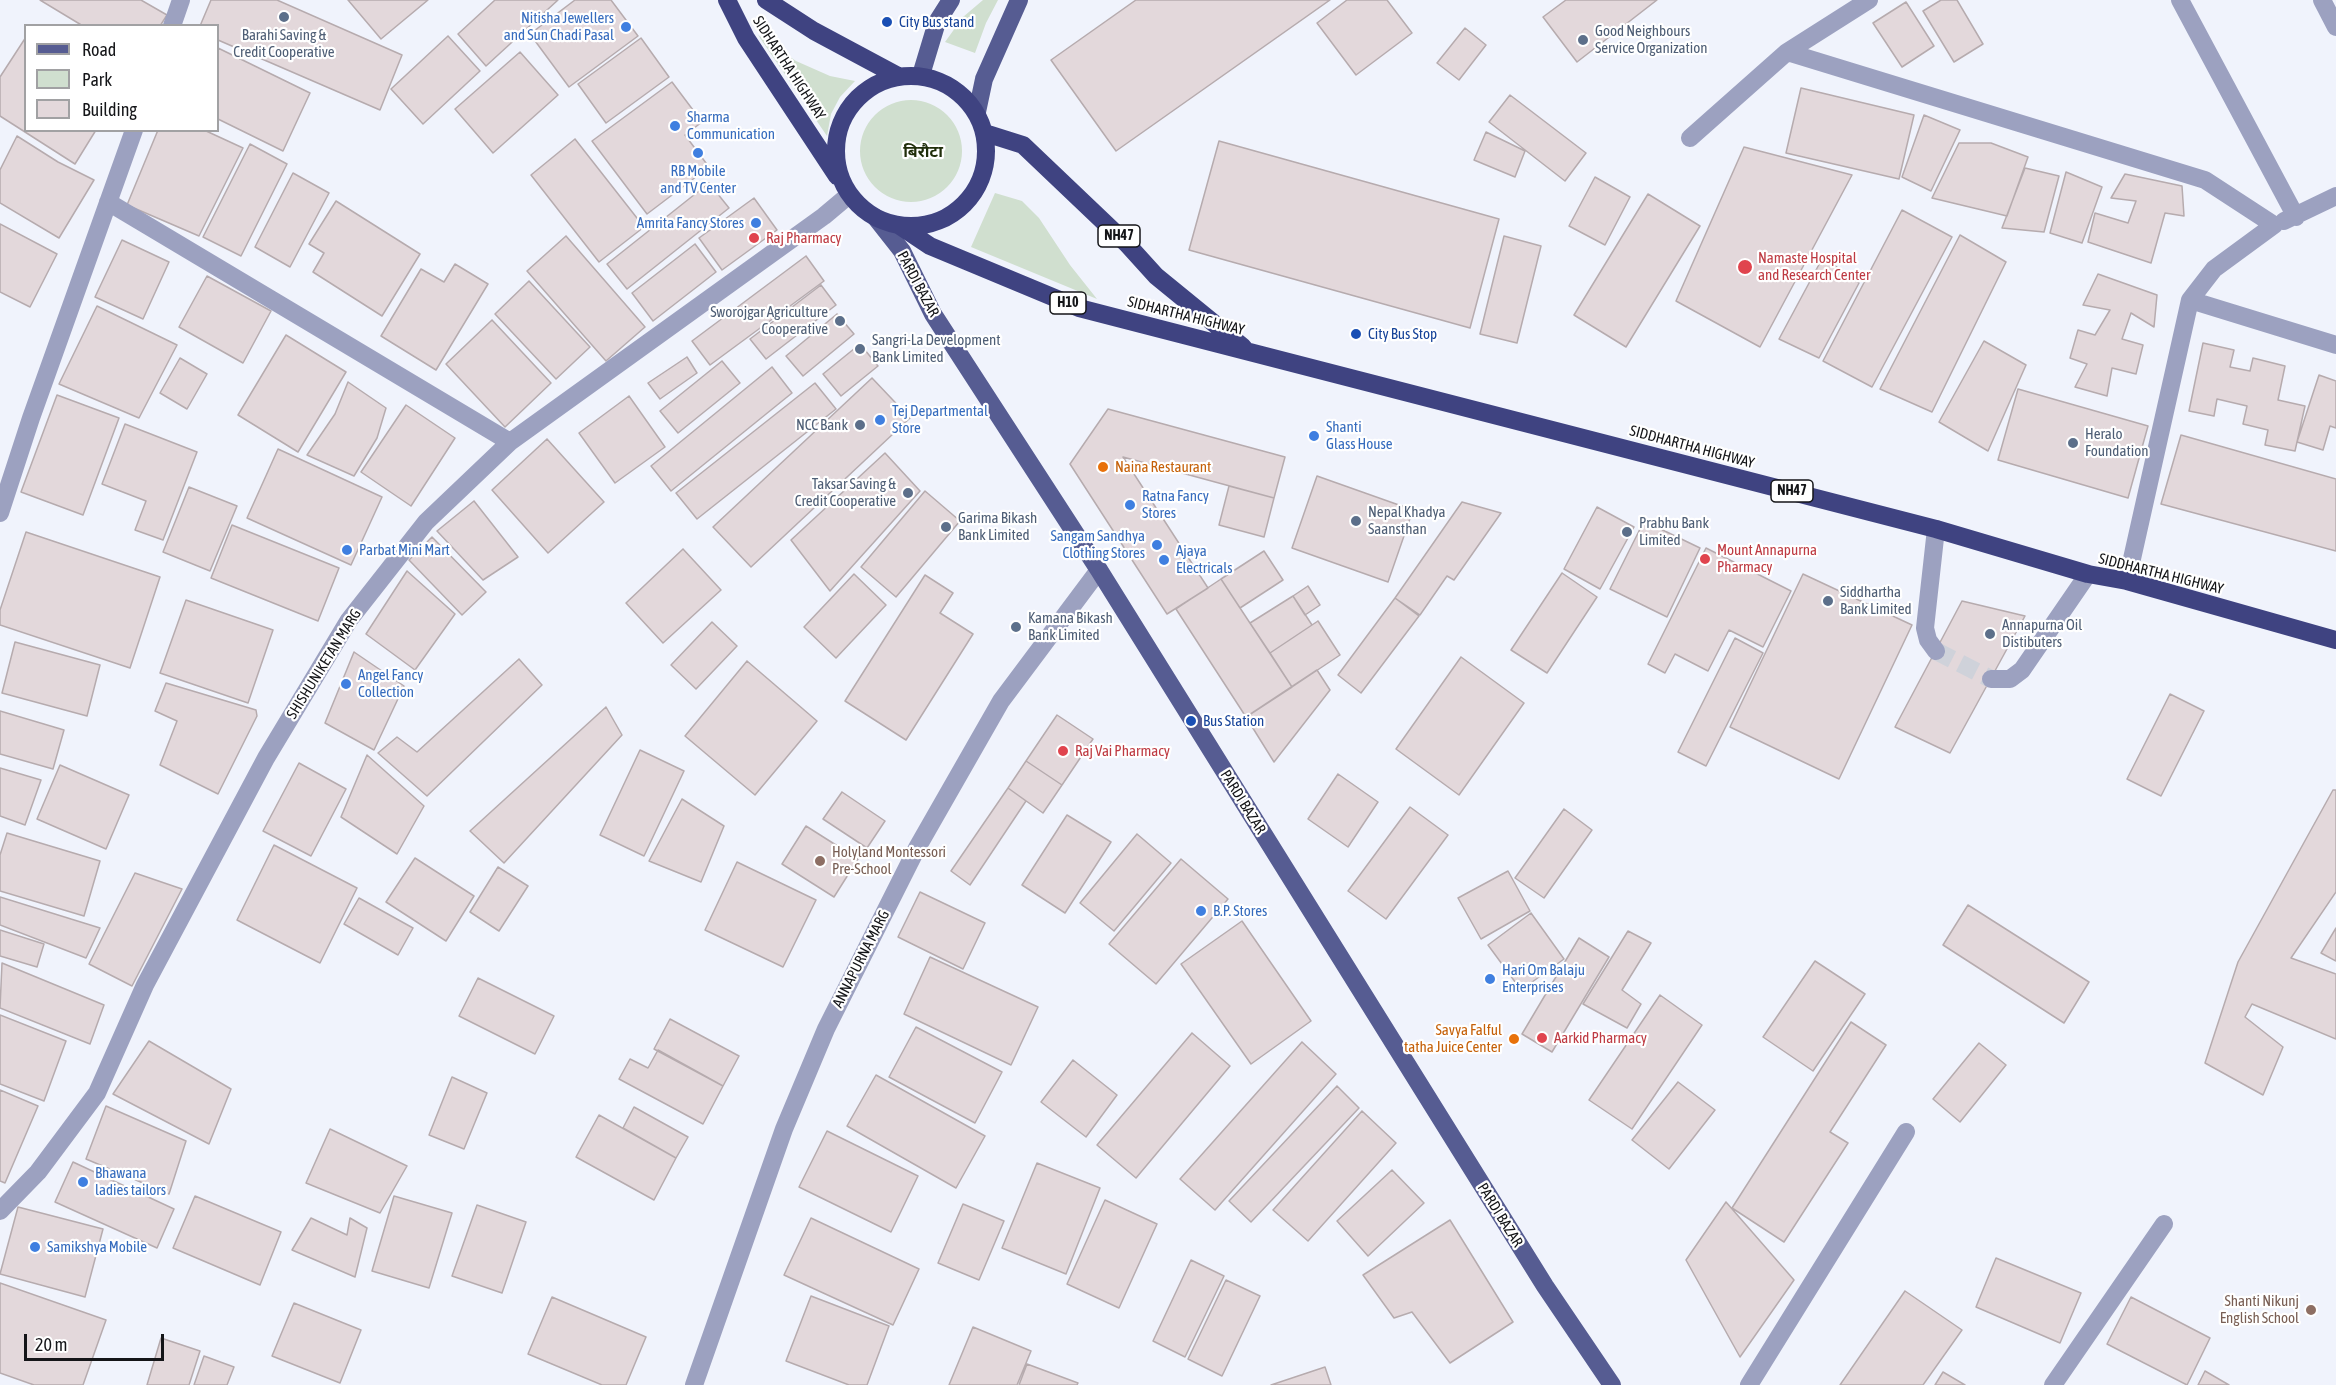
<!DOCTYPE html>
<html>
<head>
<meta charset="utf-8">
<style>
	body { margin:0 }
	#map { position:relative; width:2336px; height:1385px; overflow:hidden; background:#f0f3fc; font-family:"Asap Condensed",sans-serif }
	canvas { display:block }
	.legend { position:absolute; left:24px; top:24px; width:195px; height:108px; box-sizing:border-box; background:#fff; border:2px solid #a1a1a3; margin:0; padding:8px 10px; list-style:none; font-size:18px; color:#141518 }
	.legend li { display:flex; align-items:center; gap:12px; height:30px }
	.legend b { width:30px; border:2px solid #a1a1a3 }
	.scale { position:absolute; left:24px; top:1334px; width:140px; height:27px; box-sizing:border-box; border:3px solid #141518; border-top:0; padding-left:8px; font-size:18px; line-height:21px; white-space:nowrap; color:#141518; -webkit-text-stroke:4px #fff; paint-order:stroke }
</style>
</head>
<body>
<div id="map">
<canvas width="2336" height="1385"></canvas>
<ul class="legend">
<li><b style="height:8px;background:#565c92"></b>Road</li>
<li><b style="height:16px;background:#d0dfcf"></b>Park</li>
<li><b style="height:16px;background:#e3d8db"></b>Building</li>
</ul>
<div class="scale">20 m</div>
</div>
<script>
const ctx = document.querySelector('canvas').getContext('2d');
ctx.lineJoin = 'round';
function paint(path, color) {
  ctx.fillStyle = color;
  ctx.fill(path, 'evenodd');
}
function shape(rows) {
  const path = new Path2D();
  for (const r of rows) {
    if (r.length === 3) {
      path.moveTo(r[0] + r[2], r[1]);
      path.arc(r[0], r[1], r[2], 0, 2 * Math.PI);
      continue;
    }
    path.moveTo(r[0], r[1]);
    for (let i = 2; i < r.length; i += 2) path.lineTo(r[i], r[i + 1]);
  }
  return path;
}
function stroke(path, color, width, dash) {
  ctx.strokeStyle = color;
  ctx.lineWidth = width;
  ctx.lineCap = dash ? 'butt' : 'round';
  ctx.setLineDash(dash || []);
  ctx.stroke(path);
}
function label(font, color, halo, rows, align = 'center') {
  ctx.font = font + ' "Asap Condensed","Noto Sans Devanagari",sans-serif';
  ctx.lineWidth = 4.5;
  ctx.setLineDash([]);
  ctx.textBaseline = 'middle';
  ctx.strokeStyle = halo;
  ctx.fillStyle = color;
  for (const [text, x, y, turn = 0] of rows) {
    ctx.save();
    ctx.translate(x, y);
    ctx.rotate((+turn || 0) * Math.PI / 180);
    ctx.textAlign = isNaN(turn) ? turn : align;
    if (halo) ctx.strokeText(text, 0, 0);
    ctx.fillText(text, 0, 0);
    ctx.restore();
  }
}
paint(shape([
	[983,0,998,0,986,23,975,53,945,42,963,17],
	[758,35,796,61,830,76,855,81,840,97,831,114,827,136],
	[911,151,51],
	[995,193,1022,201,1039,218,1070,265,1097,299,971,247]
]), '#d0dfcf');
const building = shape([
	[40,0,141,0,167,15,160,26,83,26,40,0],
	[211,0,277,0,402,55,380,110,218,40,218,26,200,26,211,0],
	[348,0,428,0,381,39,348,0],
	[495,0,558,0,486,66,458,34,495,0],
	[575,0,611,0,638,36,569,87,530,34,575,0],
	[1136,0,1330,0,1116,151,1051,60,1136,0],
	[1347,0,1387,0,1412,33,1356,75,1317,23,1347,0],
	[1566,0,1657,0,1577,62,1543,17,1566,0],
	[1941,0,1957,0,1983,44,1954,62,1923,11,1941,0],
	[1906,2,1934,46,1902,67,1873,23,1906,2],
	[1465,28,1486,45,1459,80,1437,63,1465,28],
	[448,36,480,71,423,124,391,89,448,36],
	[26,37,26,130,96,130,75,164,0,116,0,77,26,37],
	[641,38,669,77,606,123,578,84,641,38],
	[218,48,310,93,283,151,218,119,218,48],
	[520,52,558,95,493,153,455,109,520,52],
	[672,82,702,122,685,135,709,167,647,214,592,141,672,82],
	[1801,88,1914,115,1899,179,1786,153,1801,88],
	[1510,95,1586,153,1565,181,1489,122,1510,95],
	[1924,115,1960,130,1931,191,1902,177,1924,115],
	[158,130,204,130,243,148,199,236,127,205,158,130],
	[1486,132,1525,151,1515,177,1474,160,1486,132],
	[17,136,58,162,94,180,59,238,0,203,0,170,17,136],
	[575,139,644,227,599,262,531,175,575,139],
	[1219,141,1499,219,1470,328,1189,250,1219,141],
	[1959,143,1991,143,2028,157,2007,216,1932,198,1959,143],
	[250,144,287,164,241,256,203,237,250,144],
	[1744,147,1852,175,1760,347,1676,301,1744,147],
	[2025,168,2059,176,2044,232,2002,228,2025,168],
	[2066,172,2102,187,2082,243,2050,233,2066,172],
	[293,173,329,193,290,267,255,247,293,173],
	[2125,174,2182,186,2184,216,2165,213,2151,263,2088,242,2095,213,2128,223,2136,201,2111,198,2125,174],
	[1595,177,1630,197,1605,245,1569,226,1595,177],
	[709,183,729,208,627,289,607,264,709,183],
	[1648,194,1700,226,1626,347,1574,315,1648,194],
	[754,198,777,230,722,270,699,238,754,198],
	[336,201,420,254,382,316,313,272,324,253,309,244,336,201],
	[1902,210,1952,237,1872,387,1823,361,1902,210],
	[0,224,57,254,30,307,0,292,0,224],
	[1960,235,2006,262,1932,412,1880,389,1960,235],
	[566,236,645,327,606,361,527,271,566,236],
	[1504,236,1541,246,1517,343,1480,334,1504,236],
	[122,240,169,262,143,319,95,297,122,240],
	[695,244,716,272,653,321,632,293,695,244],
	[806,256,824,281,710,365,692,341,806,256],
	[1823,257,1859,283,1819,358,1779,339,1823,257],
	[455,264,488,284,436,370,381,336,421,269,444,282,455,264],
	[2098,274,2157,295,2154,327,2131,313,2122,339,2143,345,2136,374,2112,368,2107,396,2075,387,2087,364,2070,358,2078,330,2095,335,2110,310,2083,305,2098,274],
	[207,276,271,311,243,363,179,327,207,276],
	[529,281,590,347,556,379,495,314,529,281],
	[821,285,836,305,766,359,750,339,821,285],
	[97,306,177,345,139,418,59,384,97,306],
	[837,314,854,334,803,376,786,356,837,314],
	[492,320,551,383,505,427,446,364,492,320],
	[286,335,346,372,298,452,238,415,286,335],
	[1984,341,2026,365,1988,451,1939,422,1984,341],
	[2203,343,2234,350,2230,367,2250,371,2253,358,2285,366,2278,400,2305,406,2295,451,2265,445,2268,430,2243,424,2247,406,2217,399,2214,416,2189,411,2203,343],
	[860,344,878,366,841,396,823,374,860,344],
	[687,357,697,373,660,399,648,383,687,357],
	[180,358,207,374,187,409,160,393,180,358],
	[722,361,740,383,678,433,660,411,722,361],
	[772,367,792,393,671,491,651,466,772,367],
	[2319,375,2336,381,2336,428,2330,426,2323,450,2297,442,2319,375],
	[872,378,910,418,751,567,713,527,872,378],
	[348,382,386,408,377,438,354,476,307,455,335,414,348,382],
	[815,383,836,409,697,519,676,493,815,383],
	[2018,389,2148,426,2128,498,1998,460,2018,389],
	[57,395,119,418,83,515,21,492,57,395],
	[629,396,665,447,615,483,579,433,629,396],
	[406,405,455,438,411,506,361,472,406,405],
	[1108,409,1285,457,1274,498,1123,457,1208,588,1167,614,1070,464,1108,409],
	[125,424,197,452,163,540,135,530,146,501,102,484,125,424],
	[2181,435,2336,479,2336,551,2161,504,2181,435],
	[547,439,604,502,548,553,492,490,547,439],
	[278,449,382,497,351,565,247,518,278,449],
	[885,453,920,491,830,591,791,540,885,453],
	[1317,476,1413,510,1388,582,1292,548,1317,476],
	[1229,486,1274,498,1264,537,1219,525,1229,486],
	[189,487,237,506,210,571,163,552,189,487],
	[925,491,960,521,896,597,861,567,925,491],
	[474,501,518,557,483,580,437,531,474,501],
	[1462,502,1501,513,1454,580,1447,576,1420,615,1395,598,1462,502],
	[1597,507,1634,527,1600,589,1564,569,1597,507],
	[1644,521,1700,548,1667,617,1610,589,1644,521],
	[232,525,339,568,318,621,211,578,232,525],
	[26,532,160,577,130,668,0,625,0,610,26,532],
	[432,537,486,592,462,615,409,560,432,537],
	[1706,548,1791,591,1763,647,1729,630,1708,671,1675,654,1665,673,1648,664,1706,548],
	[683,549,721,590,663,643,626,603,683,549],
	[1264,551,1283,580,1240,608,1221,579,1264,551],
	[407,571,455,614,415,670,366,634,407,571],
	[1562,573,1597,597,1547,673,1511,650,1562,573],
	[854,574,886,605,836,658,804,627,854,574],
	[1803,574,1912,625,1839,779,1730,727,1803,574],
	[925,575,953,593,940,613,973,634,906,740,845,701,925,575],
	[1221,579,1292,687,1246,717,1176,609,1221,579],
	[1308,586,1320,605,1305,615,1293,596,1308,586],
	[1293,596,1312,625,1270,653,1250,623,1293,596],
	[1395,598,1419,616,1361,693,1338,675,1395,598],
	[186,600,273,630,248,703,160,673,186,600],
	[1962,601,2025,616,1950,753,1895,727,1962,601],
	[1318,621,1340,655,1292,687,1270,653,1318,621],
	[712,622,737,646,696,689,671,665,712,622],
	[1735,638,1763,653,1706,766,1678,752,1735,638],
	[15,642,100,665,87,716,2,693,15,642],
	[354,652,404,686,374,750,325,723,354,652],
	[1461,657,1524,703,1459,795,1396,749,1461,657],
	[519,659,542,685,427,796,378,753,397,737,417,752,519,659],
	[747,661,817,721,755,795,685,736,747,661],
	[1317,670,1330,690,1274,762,1246,717,1317,670],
	[166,683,256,710,257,716,218,794,160,765,177,721,155,711,166,683],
	[2170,694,2204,711,2161,796,2127,779,2170,694],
	[606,707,622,735,504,863,470,831,606,707],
	[0,711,64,730,53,769,0,754,0,711],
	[1057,715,1093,739,1062,785,1026,761,1057,715],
	[640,750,684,771,644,856,600,835,640,750],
	[367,755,424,806,397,854,341,817,367,755],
	[1026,761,1062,785,1043,813,1008,788,1026,761],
	[299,763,346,789,311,856,263,831,299,763],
	[60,765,129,795,106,849,37,819,60,765],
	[0,768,41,780,25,825,0,816,0,768],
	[1338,774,1378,802,1348,847,1308,819,1338,774],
	[1008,788,1026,801,970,885,951,871,1008,788],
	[2333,790,2336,790,2336,892,2291,958,2336,974,2336,1039,2252,1004,2245,1017,2283,1047,2263,1095,2205,1063,2238,962,2333,790],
	[842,792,885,821,867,848,823,819,842,792],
	[682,799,724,826,701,882,649,861,682,799],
	[1410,807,1448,835,1386,919,1348,891,1410,807],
	[1564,809,1592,830,1544,898,1515,878,1564,809],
	[1067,815,1111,842,1065,913,1022,885,1067,815],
	[806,826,858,859,834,897,782,864,806,826],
	[7,833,100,861,84,916,0,891,0,855,7,833],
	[1137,834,1171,863,1114,931,1080,903,1137,834],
	[274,845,357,888,320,963,237,920,274,845],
	[415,858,474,896,446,941,386,902,415,858],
	[1181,859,1228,899,1156,984,1109,944,1181,859],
	[737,862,816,900,783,967,705,930,737,862],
	[498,867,528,886,499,931,470,912,498,867],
	[1508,871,1530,911,1481,939,1458,898,1508,871],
	[135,873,182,889,132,986,89,964,135,873],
	[920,892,985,923,963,969,898,937,920,892],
	[0,897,100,928,86,958,0,925,0,897],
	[359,898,413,928,398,955,344,924,359,898],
	[1968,905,2089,982,2064,1023,1943,945,1968,905],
	[1531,913,1564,959,1521,990,1488,945,1531,913],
	[1242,921,1311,1021,1251,1064,1181,964,1242,921],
	[2336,928,2336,961,2321,953,2336,928],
	[0,930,44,944,37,967,0,956,0,930],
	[1628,931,1651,943,1622,990,1641,1004,1627,1028,1583,1004,1628,931],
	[1579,938,1609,957,1552,1052,1522,1034,1579,938],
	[930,957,1038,1007,1011,1065,904,1014,930,957],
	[1815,961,1865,994,1813,1071,1763,1037,1815,961],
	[2,963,104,1005,90,1044,0,1008,2,963],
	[478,978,554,1016,535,1054,459,1016,478,978],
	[1660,995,1702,1025,1632,1129,1589,1100,1660,995],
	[0,1015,66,1041,44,1101,0,1084,0,1015],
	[670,1019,739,1056,723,1086,654,1049,670,1019],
	[1851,1022,1886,1045,1830,1132,1848,1143,1784,1242,1732,1208,1851,1022],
	[916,1027,1002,1072,975,1123,889,1077,916,1027],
	[1192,1033,1230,1066,1136,1178,1097,1145,1192,1033],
	[149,1041,231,1089,209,1144,113,1094,149,1041],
	[1302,1042,1336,1074,1215,1210,1180,1179,1302,1042],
	[1979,1043,2006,1065,1960,1122,1933,1099,1979,1043],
	[658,1050,723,1086,703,1124,619,1079,630,1059,648,1068,658,1050],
	[1073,1060,1117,1095,1086,1137,1041,1102,1073,1060],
	[876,1075,985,1136,956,1188,847,1126,876,1075],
	[452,1077,487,1093,464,1149,429,1135,452,1077],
	[1678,1082,1715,1110,1669,1169,1632,1140,1678,1082],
	[1337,1086,1359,1108,1251,1222,1229,1201,1337,1086],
	[0,1090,38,1106,5,1183,0,1181,0,1090],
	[106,1106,186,1141,169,1194,86,1159,106,1106],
	[634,1107,688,1137,676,1158,623,1128,634,1107],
	[1362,1111,1396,1143,1308,1241,1273,1210,1362,1111],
	[599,1115,676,1158,654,1200,576,1157,599,1115],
	[330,1129,407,1166,380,1213,306,1183,330,1129],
	[827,1131,918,1176,891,1232,799,1187,827,1131],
	[73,1162,174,1209,157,1248,55,1202,73,1162],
	[1037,1163,1100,1188,1066,1274,1002,1248,1037,1163],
	[1392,1170,1424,1203,1368,1256,1337,1221,1392,1170],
	[195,1196,281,1232,260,1285,173,1248,195,1196],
	[394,1196,452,1213,429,1288,372,1271,394,1196],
	[1105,1200,1157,1224,1119,1308,1067,1284,1105,1200],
	[1726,1202,1794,1280,1740,1357,1686,1260,1726,1202],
	[963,1204,1004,1221,979,1280,938,1263,963,1204],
	[477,1205,526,1222,502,1293,452,1276,477,1205],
	[18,1207,103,1229,85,1297,0,1274,18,1207],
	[311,1218,347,1235,350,1218,367,1228,355,1277,292,1250,311,1218],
	[811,1218,919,1269,893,1325,784,1275,811,1218],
	[1450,1220,1513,1322,1450,1363,1412,1312,1394,1318,1363,1275,1450,1220],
	[1996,1258,2081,1293,2060,1343,1976,1307,1996,1258],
	[1191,1260,1224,1276,1185,1357,1153,1341,1191,1260],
	[1226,1280,1260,1296,1222,1376,1188,1359,1226,1280],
	[0,1283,106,1320,83,1385,34,1385,0,1373,0,1283],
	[1905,1291,1962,1330,1923,1385,1840,1385,1905,1291],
	[811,1296,889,1326,867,1385,849,1385,786,1361,811,1296],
	[552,1297,646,1337,626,1385,602,1385,528,1354,552,1297],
	[2131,1297,2210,1338,2187,1385,2107,1344,2131,1297],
	[294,1303,361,1330,340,1383,272,1356,294,1303],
	[973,1327,1031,1351,1017,1385,949,1385,973,1327],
	[161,1338,200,1351,189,1385,147,1385,161,1338],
	[204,1356,234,1367,227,1385,194,1385,204,1356],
	[1027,1364,1078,1383,1077,1385,1019,1385,1027,1364],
	[1325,1367,1331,1385,1271,1385,1325,1367],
	[2205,1371,2229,1385,2198,1385,2205,1371],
	[1943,1372,1965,1385,1935,1385,1943,1372]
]);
paint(building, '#e3d8db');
stroke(building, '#b6abae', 1.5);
stroke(shape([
	[1936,651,1991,679]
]), '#cfd2da', 18, [18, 9]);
stroke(shape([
	[1869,0,1787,52,2205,180,2274,225,2214,269,2190,300,2127,581],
	[2180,0,2296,217],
	[2322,0,2336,27],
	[172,26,181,0],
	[1690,138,1787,52],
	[108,202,510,442],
	[2284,221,2336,196],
	[2190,300,2336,345],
	[0,513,31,418,134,130],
	[1936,651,1928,640,1925,628,1936,529],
	[1991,679,2010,679,2022,670,2088,574],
	[0,1211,38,1172,97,1093,145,985,266,758,349,620,426,522,510,442,824,216,849,195],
	[694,1385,784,1129,826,1029,917,848,1001,701,1099,570],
	[1749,1385,1906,1132],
	[2053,1385,2164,1224]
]), '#9ca1c0', 18);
stroke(shape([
	[921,75,937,22,951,0],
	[977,112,984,79,1019,0],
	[876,218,902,251,933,314,1099,570,1545,1286,1612,1385]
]), '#565c92', 18);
stroke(shape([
	[727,0,746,38,837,176],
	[766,0,814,31,898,76],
	[911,151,75],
	[985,133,1023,145,1127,244,1156,276,1243,347],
	[900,226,930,246,1079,308,1936,529,2088,574,2127,581,2336,640]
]), '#3f4381', 18);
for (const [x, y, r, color] of [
	[284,17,6,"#5c6f8a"],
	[887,22,6,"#1a4fb4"],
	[626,27,6,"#3f7fe0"],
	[1583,40,6,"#5c6f8a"],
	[675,126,6,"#3f7fe0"],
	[698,153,6,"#3f7fe0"],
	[756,223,6,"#3f7fe0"],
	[754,238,6,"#e0444e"],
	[1745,267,8,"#e0444e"],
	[840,321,6,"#5c6f8a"],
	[1356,334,6,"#1a4fb4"],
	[860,349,6,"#5c6f8a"],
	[880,420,6,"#3f7fe0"],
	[860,425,6,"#5c6f8a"],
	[1314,436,6,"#3f7fe0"],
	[2073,443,6,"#5c6f8a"],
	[1103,467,6,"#e8710a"],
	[908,493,6,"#5c6f8a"],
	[1130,505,6,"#3f7fe0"],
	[1356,521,6,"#5c6f8a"],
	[946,527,6,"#5c6f8a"],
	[1627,532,6,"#5c6f8a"],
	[1157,545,6,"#3f7fe0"],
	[347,550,6,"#3f7fe0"],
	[1705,559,6,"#e0444e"],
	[1164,560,6,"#3f7fe0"],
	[1828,601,6,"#5c6f8a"],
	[1016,627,6,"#5c6f8a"],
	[1990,634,6,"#5c6f8a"],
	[346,684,6,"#3f7fe0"],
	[1191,721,6,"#1a4fb4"],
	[1063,751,6,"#e0444e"],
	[820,861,6,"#8d6e63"],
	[1201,911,6,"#3f7fe0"],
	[1490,979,6,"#3f7fe0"],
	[1542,1038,6,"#e0444e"],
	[1514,1039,6,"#e8710a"],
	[83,1182,6,"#3f7fe0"],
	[35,1247,6,"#3f7fe0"],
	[2311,1310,6,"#8d6e63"]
]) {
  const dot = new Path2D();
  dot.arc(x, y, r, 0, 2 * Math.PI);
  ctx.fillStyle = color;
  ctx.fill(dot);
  stroke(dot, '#fff', 2);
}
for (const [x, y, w] of [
	[1119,236,42],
	[1068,303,36],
	[1792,491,42]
]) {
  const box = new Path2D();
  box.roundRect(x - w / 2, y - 11, w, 22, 4.5);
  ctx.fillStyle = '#fff';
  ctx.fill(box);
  stroke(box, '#141518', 1.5);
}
label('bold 14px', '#141518', null, [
	["NH47",1119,236],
	["H10",1068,303],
	["NH47",1792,491]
]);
label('15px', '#366cbe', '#fff', [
	["Nitisha Jewellers",614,18,"right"],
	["and Sun Chadi Pasal",614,35,"right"],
	["Sharma",687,117],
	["Communication",687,134],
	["RB Mobile",698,171,"center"],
	["and TV Center",698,188,"center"],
	["Amrita Fancy Stores",744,223,"right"],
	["Tej Departmental",892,411],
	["Store",892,428],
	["Shanti",1326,427],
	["Glass House",1326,444],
	["Ratna Fancy",1142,496],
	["Stores",1142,513],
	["Sangam Sandhya",1145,536,"right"],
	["Clothing Stores",1145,553,"right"],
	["Parbat Mini Mart",359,550],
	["Ajaya",1176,551],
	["Electricals",1176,568],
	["Angel Fancy",358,675],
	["Collection",358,692],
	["B.P. Stores",1213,911],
	["Hari Om Balaju",1502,970],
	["Enterprises",1502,987],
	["Bhawana",95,1173],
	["ladies tailors",95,1190],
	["Samikshya Mobile",47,1247]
], 'left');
label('15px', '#164399', '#fff', [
	["City Bus stand",899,22],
	["City Bus Stop",1368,334],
	["Bus Station",1203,721]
], 'left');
label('15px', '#4e5e75', '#fff', [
	["Good Neighbours",1595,31],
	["Service Organization",1595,48],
	["Barahi Saving &",284,35,"center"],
	["Credit Cooperative",284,52,"center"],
	["Sworojgar Agriculture",828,312,"right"],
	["Cooperative",828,329,"right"],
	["Sangri-La Development",872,340],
	["Bank Limited",872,357],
	["NCC Bank",848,425,"right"],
	["Heralo",2085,434],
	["Foundation",2085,451],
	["Taksar Saving &",896,484,"right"],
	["Credit Cooperative",896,501,"right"],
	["Nepal Khadya",1368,512],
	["Saansthan",1368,529],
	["Garima Bikash",958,518],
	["Bank Limited",958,535],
	["Prabhu Bank",1639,523],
	["Limited",1639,540],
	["Siddhartha",1840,592],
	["Bank Limited",1840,609],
	["Kamana Bikash",1028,618],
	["Bank Limited",1028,635],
	["Annapurna Oil",2002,625],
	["Distibuters",2002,642]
], 'left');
label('15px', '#141518', '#fff', [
	["SIDHARTHA HIGHWAY",789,68,57],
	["PARDI BAZAR",918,284,62],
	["SIDHARTHA HIGHWAY",1186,316,14],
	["SIDDHARTHA HIGHWAY",1692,447,15],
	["SIDDHARTHA HIGHWAY",2161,574,14],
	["SHISHUNIKETAN MARG",324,664,-58],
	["PARDI BAZAR",1243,802,58],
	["ANNAPURNA MARG",861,959,-63],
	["PARDI BAZAR",1500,1215,58]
]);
label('15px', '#be3a42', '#fff', [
	["Raj Pharmacy",766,238],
	["Namaste Hospital",1758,258],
	["and Research Center",1758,275],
	["Mount Annapurna",1717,550],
	["Pharmacy",1717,567],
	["Raj Vai Pharmacy",1075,751],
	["Aarkid Pharmacy",1554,1038]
], 'left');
label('15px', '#c56008', '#fff', [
	["Naina Restaurant",1115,467],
	["Savya Falful",1502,1030,"right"],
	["tatha Juice Center",1502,1047,"right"]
], 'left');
label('15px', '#785e54', '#fff', [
	["Holyland Montessori",832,852],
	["Pre-School",832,869],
	["Shanti Nikunj",2299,1301,"right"],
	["English School",2299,1318,"right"]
], 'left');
label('bold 16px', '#202e0b', '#fff', [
	["बिरौटा",923,152]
]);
</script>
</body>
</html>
